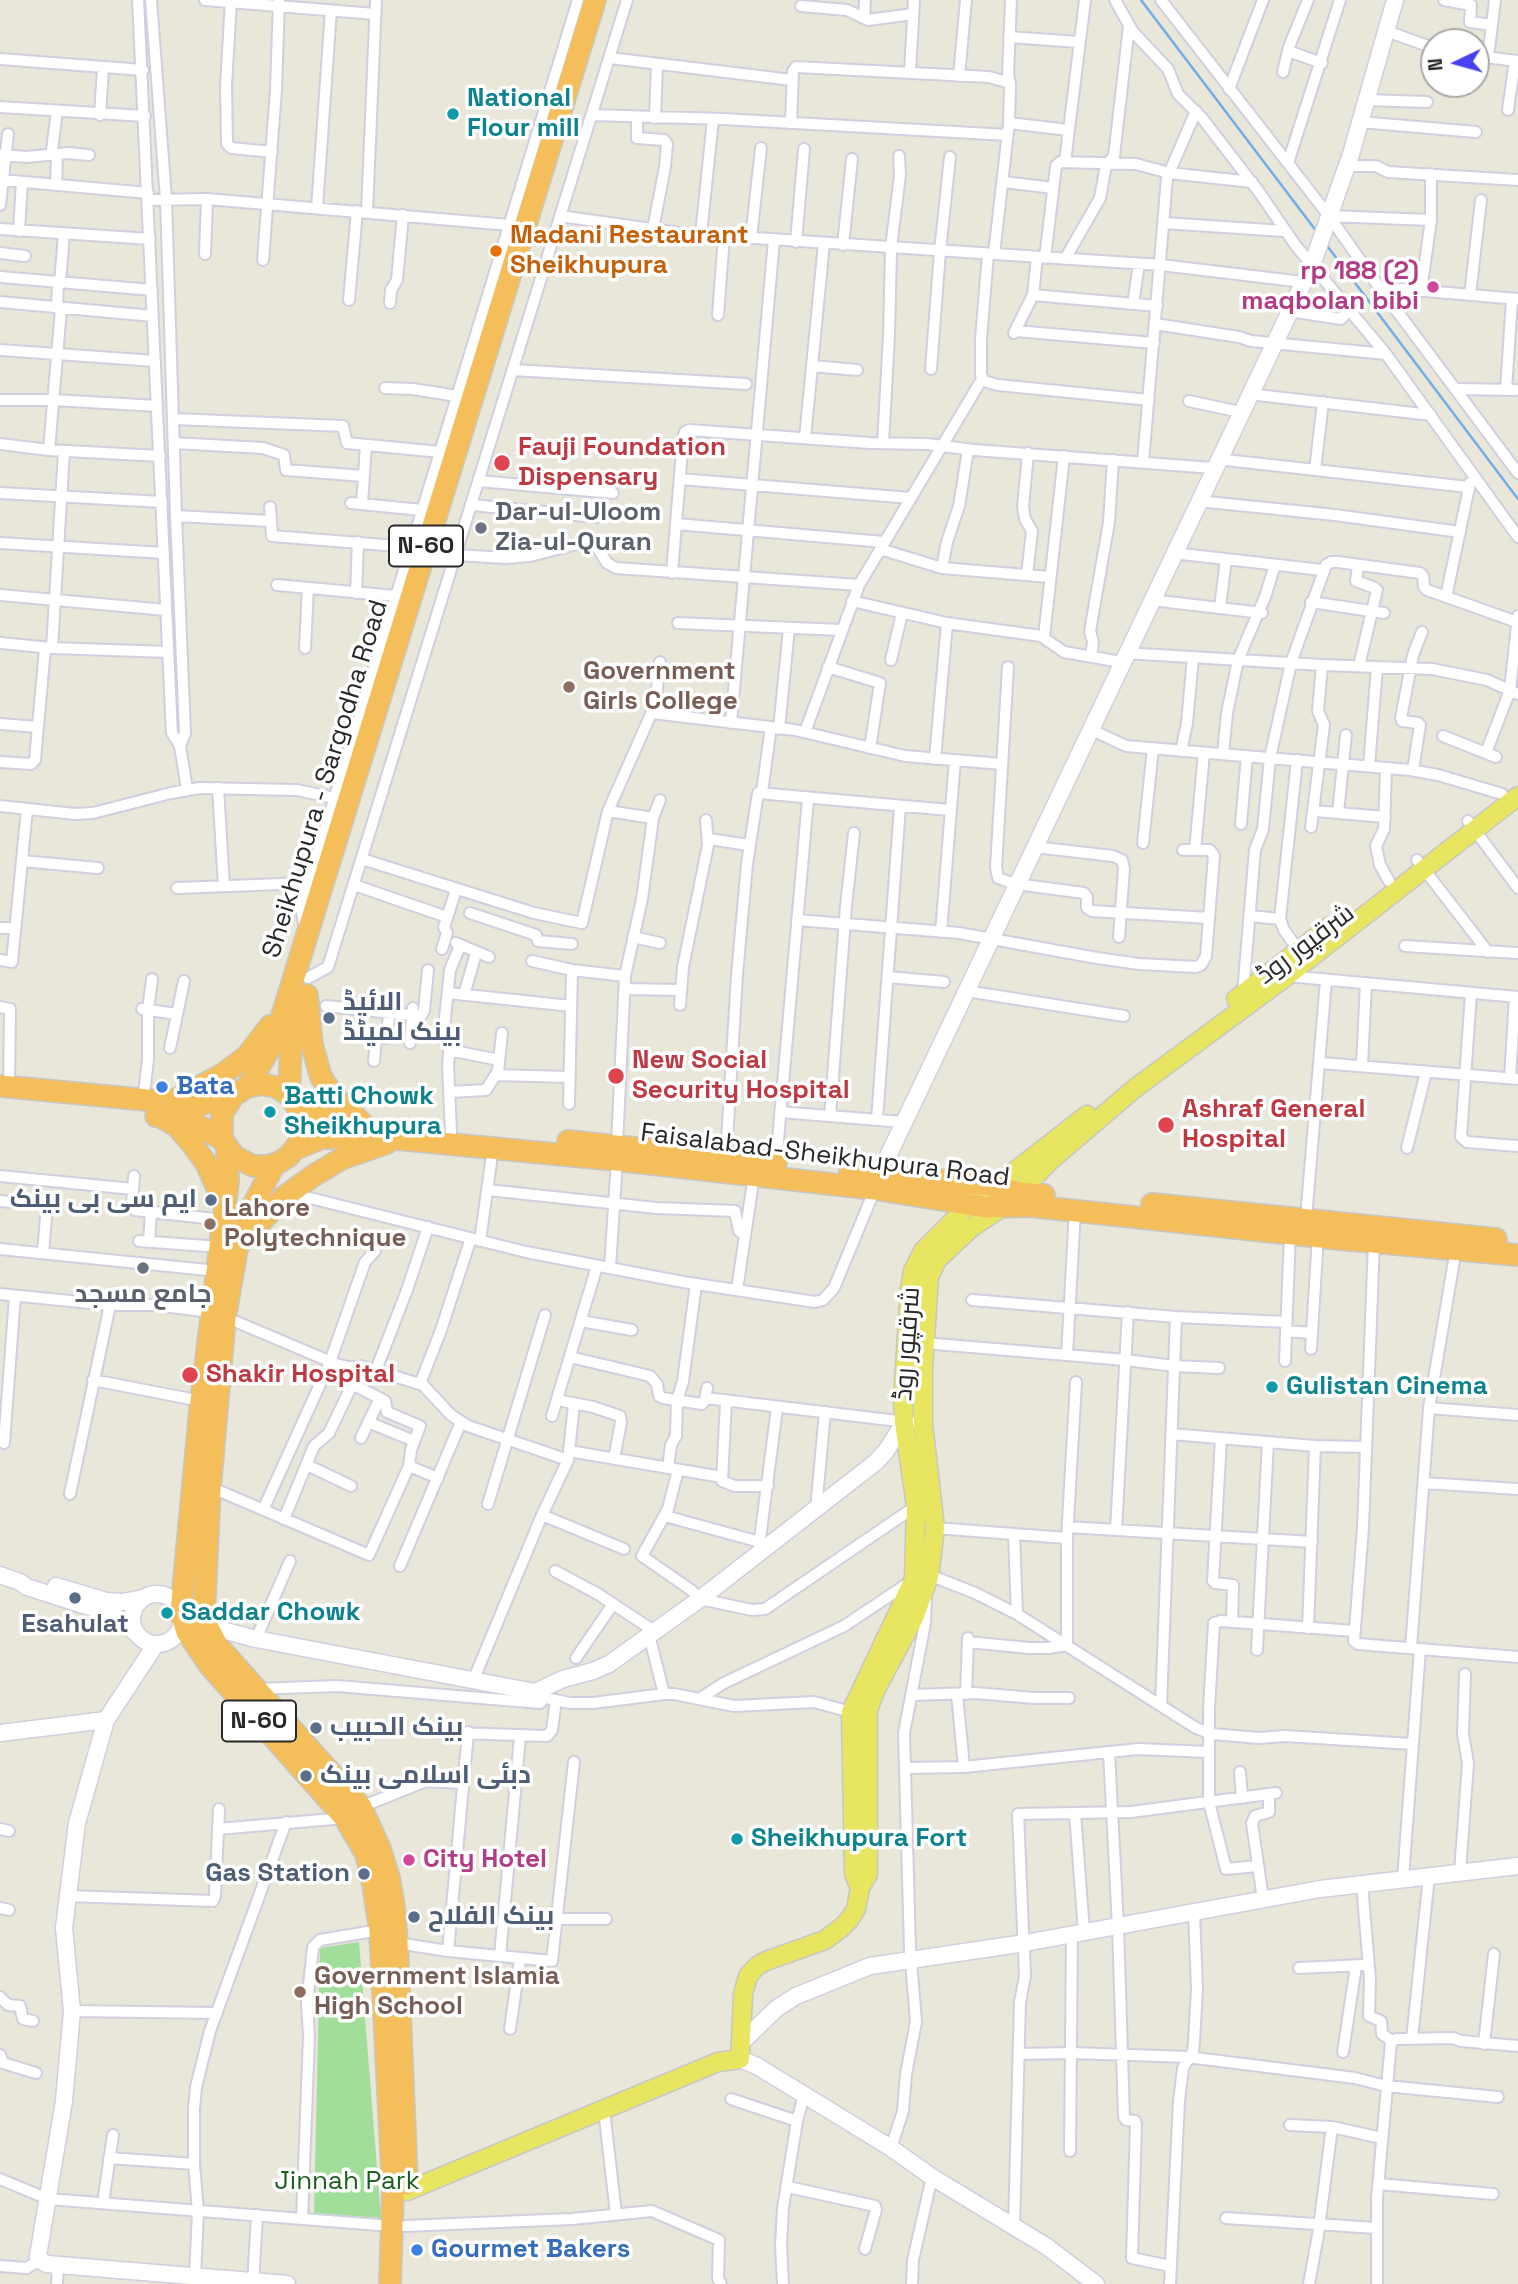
<!DOCTYPE html>
<html>
<head>
<meta charset="utf-8">
<style>
	body { margin:0 }
	#map { position:relative; width:1518px; height:2284px; overflow:hidden; background:#e9e6da; font-family:"Space Grotesk",sans-serif }
	canvas { display:block }
	.north { position:absolute; left:1420px; top:28px; width:70px; height:70px; box-sizing:border-box; background:#fff; border:2px solid #a9a9a9; border-radius:50%; rotate:265deg; font-size:19px; font-weight:700; line-height:28px; text-align:center; color:#282828 }
	.north::after { content:''; display:block; margin:auto; width:24px; height:32px; background:#4841ef; clip-path:polygon(50% 0,100% 100%,50% 72%,0 100%) }
</style>
</head>
<body>
<div id="map">
<canvas width="1518" height="2284"></canvas>
<div class="north">N</div>
</div>
<script>
const ctx = document.querySelector('canvas').getContext('2d');
ctx.lineJoin = 'round';
function paint(path, color) {
  ctx.fillStyle = color;
  ctx.fill(path, 'evenodd');
}
function shape(rows) {
  const path = new Path2D();
  for (const r of rows) {
    if (r.length === 3) {
      path.moveTo(r[0] + r[2], r[1]);
      path.arc(r[0], r[1], r[2], 0, 2 * Math.PI);
      continue;
    }
    path.moveTo(r[0], r[1]);
    for (let i = 2; i < r.length; i += 2) path.lineTo(r[i], r[i + 1]);
  }
  return path;
}
function stroke(path, color, width, dash) {
  ctx.strokeStyle = color;
  ctx.lineWidth = width;
  ctx.lineCap = dash ? 'butt' : 'round';
  ctx.setLineDash(dash || []);
  ctx.stroke(path);
}
function label(font, color, halo, rows, align = 'center') {
  ctx.font = font + ' "Space Grotesk",Cairo,sans-serif';
  ctx.lineWidth = 7;
  ctx.setLineDash([]);
  ctx.textBaseline = 'middle';
  ctx.strokeStyle = halo;
  ctx.fillStyle = color;
  for (const [text, x, y, turn = 0] of rows) {
    ctx.save();
    ctx.translate(x, y);
    ctx.rotate((+turn || 0) * Math.PI / 180);
    ctx.textAlign = isNaN(turn) ? turn : align;
    if (halo) ctx.strokeText(text, 0, 0);
    ctx.fillText(text, 0, 0);
    ctx.restore();
  }
}
paint(shape([
	[359,1942,381,2218,314,2213,320,1948]
]), '#a1de99');
stroke(shape([
	[1141,0,1317,232],
	[1325,243,1518,499]
]), '#71ade7', 2.5);
const street = shape([
	[138,0,172,733,180,746,187,789],
	[151,0,166,199,176,516,185,733,180,746],
	[205,0,375,14],
	[231,0,226,86,227,144,232,148,272,152],
	[1115,0,1133,32,1168,69,1178,94,1202,118,1259,192,1296,246,1386,354,1518,537],
	[1161,0,1329,216,1379,287,1518,473],
	[1444,0,1471,5,1470,22,1492,25],
	[801,6,847,10,868,20,913,14],
	[864,18,865,0],
	[1386,31,1434,48],
	[1009,37,1079,42],
	[1288,51,1322,63],
	[1476,56,1518,61],
	[1488,57,1495,0],
	[610,58,792,80],
	[0,59,143,70],
	[1283,72,1289,47,1308,0],
	[910,73,914,0],
	[959,76,966,0],
	[1229,89,1263,0],
	[1366,100,1427,102],
	[0,107,145,116],
	[1508,110,1515,61],
	[100,115,103,68],
	[592,115,723,119,1008,135],
	[637,118,637,138,664,140,667,144,665,167,653,229],
	[655,118,657,64],
	[1360,122,1476,132],
	[791,123,793,71,796,67,989,77,1010,83],
	[1009,123,1068,130],
	[0,155,26,157,68,153,89,155],
	[1065,162,1085,0],
	[1288,163,1340,0],
	[1347,166,1376,166,1388,172,1518,180],
	[2,180,148,193],
	[1004,182,1053,188],
	[56,185,57,158,52,150,57,111],
	[148,200,207,199,509,225],
	[0,205,8,134],
	[317,208,331,10],
	[367,212,376,0],
	[560,216,680,233,1161,265,1303,282],
	[1329,216,1431,220],
	[1164,223,1284,231],
	[0,229,150,239],
	[19,231,22,182],
	[701,234,713,119],
	[751,238,761,148],
	[796,242,804,149],
	[843,245,852,159],
	[0,253,25,256],
	[205,254,207,199],
	[988,254,981,339,981,375,984,381,998,385,1149,400],
	[994,254,1009,123,1010,86,1008,74,1011,0],
	[1045,258,1056,166,1060,162,1136,164,1169,173,1252,182],
	[1065,259,1100,198,1106,165,1114,156,1129,26],
	[263,260,276,90,279,0],
	[0,277,152,290],
	[60,283,64,234],
	[1379,287,1518,299],
	[1421,291,1431,220,1431,174],
	[1033,295,1157,306],
	[1470,295,1481,200],
	[349,300,357,211],
	[0,302,153,316],
	[390,303,391,290,397,280,403,215],
	[1133,304,1139,264],
	[57,308,58,283],
	[1289,311,1341,319,1350,309],
	[718,315,724,236],
	[1155,324,1239,337,1251,341,1386,354],
	[1016,331,1154,343],
	[1014,333,1033,295,1037,257],
	[0,350,155,361],
	[812,366,857,370],
	[931,369,940,251,950,157],
	[513,370,746,384],
	[385,388,413,389,457,396],
	[1458,389,1516,390],
	[1506,390,1512,299],
	[1249,394,1431,415],
	[0,400,54,400,157,406],
	[1189,401,1240,412],
	[174,419,343,426,347,443,440,452],
	[805,438,824,243],
	[174,443,263,448,284,455,286,470,364,476],
	[883,443,889,336,891,248,900,175,899,156],
	[0,444,49,450,160,456],
	[49,450,61,309],
	[1217,459,1468,487],
	[1143,462,1167,178,1196,111],
	[1315,470,1323,402],
	[680,479,911,498],
	[479,481,613,493],
	[0,493,162,502],
	[1198,501,1335,515,1460,532],
	[351,503,422,510],
	[362,504,366,445],
	[472,505,596,517],
	[270,507,272,536,410,547],
	[176,516,270,521],
	[676,524,884,542],
	[0,543,164,553],
	[880,549,942,568,1050,577],
	[1173,553,1322,570],
	[456,555,506,558,530,556,589,541,597,547,607,563,616,568,859,585],
	[1358,565,1356,581,1375,588,1377,590,1359,666],
	[942,568,947,542,959,506,968,450],
	[672,573,683,438,685,432,689,430,870,443,927,444,974,450,1213,468],
	[1027,575,1032,531,1025,519,1023,507,1028,453],
	[277,585,396,596],
	[356,593,358,542],
	[0,595,166,610],
	[1446,597,1470,483],
	[1151,600,1262,613],
	[852,601,947,623,1041,636,1064,652,1121,662],
	[1311,602,1384,613],
	[1220,608,1226,559],
	[678,623,841,630],
	[1044,637,1064,456],
	[0,643,52,648,168,652],
	[52,648,64,451],
	[305,648,308,588],
	[1125,653,1322,665,1432,669,1487,680,1518,694],
	[1091,657,1093,642,1090,631,1109,522,1113,460],
	[891,660,902,613],
	[828,667,880,683,870,748],
	[1008,667,996,867,998,878,1016,884,1084,893,1087,897,1087,908,1092,911,1209,918],
	[652,713,795,730,905,756,1002,764],
	[731,723,774,240],
	[0,724,38,727],
	[779,729,789,628],
	[1090,729,1126,746,1410,770,1438,775,1502,794],
	[805,732,859,585,982,379],
	[1443,736,1496,757],
	[1181,751,1187,723,1193,657],
	[1486,753,1510,690,1518,616],
	[1223,754,1227,713,1238,660,1265,597,1275,565],
	[935,759,947,623],
	[1297,760,1280,919,1284,930,1299,951],
	[0,762,31,764,35,760,45,648],
	[1369,766,1377,667],
	[1386,768,1384,829,1376,846,1380,865,1389,881],
	[1413,770,1420,725,1418,723,1402,721,1401,718,1413,655,1422,632],
	[218,788,224,886],
	[762,792,771,727],
	[0,806,75,814,93,813,171,793,200,788,297,790,334,798],
	[608,811,653,818],
	[1315,811,1385,817],
	[1338,813,1346,735],
	[1468,821,1518,888],
	[1241,824,1247,756],
	[1311,827,1324,725,1318,711,1322,665],
	[709,839,749,845],
	[1143,843,1153,748],
	[1034,847,1113,856,1122,860,1124,869,1119,937],
	[1195,850,1204,753],
	[362,859,534,913,582,923,608,811,655,705,660,662],
	[1417,860,1488,952],
	[22,861,98,868],
	[354,885,447,917],
	[177,888,308,883],
	[470,913,536,935,538,941,572,944],
	[1250,916,1280,919],
	[797,920,959,933,1097,958,1139,964,1196,967,1201,965,1206,956,1214,856,1210,850,1183,850],
	[0,928,15,928],
	[305,928,301,908,578,0],
	[941,932,955,760],
	[633,937,660,943],
	[456,943,489,957],
	[1405,946,1518,953],
	[442,949,447,933,444,927,456,890],
	[0,960,12,962,27,809],
	[532,961,572,970,625,976],
	[1287,976,1518,997],
	[888,977,944,982],
	[308,978,328,967,627,0],
	[625,989,680,990],
	[966,991,1124,1016],
	[448,993,571,1006],
	[1243,993,1255,850,1263,829,1270,758,1291,663,1326,565,1331,562,1338,562,1420,573,1423,576,1424,587,1427,590,1517,622],
	[1471,993,1461,1137,1467,1142,1518,1146],
	[464,995,476,953],
	[680,1005,683,967,708,845,706,820],
	[326,1006,421,1016,424,1011,428,970],
	[0,1007,10,1009,9,1087],
	[142,1009,177,1014],
	[355,1036,387,1038,389,1013],
	[410,1043,413,1008],
	[170,1048,184,981],
	[449,1050,499,1060],
	[374,1061,376,1038],
	[1321,1063,1518,1079],
	[1362,1066,1366,983],
	[496,1075,569,1077],
	[1510,1078,1515,997],
	[450,1092,486,1090,498,1071,502,1033],
	[143,1101,148,1060,148,1010,152,979],
	[569,1104,572,970],
	[780,1112,903,1122],
	[830,1116,846,906,854,833],
	[877,1120,900,806],
	[451,1133,448,1065,450,1043,444,1040,443,1037,450,970,460,946],
	[617,1145,625,976,642,899,653,818,660,800],
	[1407,1148,1426,1072],
	[726,1157,737,975,747,864,758,793,950,810],
	[776,1163,808,799],
	[0,1176,133,1189],
	[134,1176,132,1204,135,1210,223,1220],
	[488,1190,656,1208,735,1211,739,1231,745,1235],
	[290,1193,526,1252,683,1282,815,1302,823,1300,834,1288,875,1189],
	[0,1201,20,1203],
	[1306,1218,1326,980],
	[139,1241,220,1247],
	[480,1241,493,1148],
	[149,1242,151,1212],
	[1374,1242,1363,1528,1354,1641,1358,1644,1518,1657],
	[0,1249,217,1271],
	[43,1253,46,1217],
	[610,1268,617,1160],
	[737,1290,754,1175],
	[0,1294,110,1305,155,1305,211,1312],
	[972,1300,1176,1317,1286,1322],
	[225,1317,336,1364,348,1367,364,1367,423,1385,451,1415,468,1426,568,1460],
	[581,1321,632,1330],
	[1286,1331,1312,1333],
	[924,1343,1126,1360,1174,1366,1219,1368],
	[1311,1349,1318,1236],
	[1067,1355,1075,1210],
	[570,1357,650,1376,657,1384,659,1396,663,1398,702,1404,705,1400,707,1388],
	[1285,1361,1290,1233],
	[376,1370,407,1290,428,1227],
	[93,1380,201,1401],
	[420,1384,441,1330,471,1238],
	[706,1398,923,1424],
	[557,1400,593,1407,620,1416,621,1422,614,1459],
	[726,1402,722,1481,735,1486,768,1486],
	[1429,1408,1518,1415],
	[552,1416,597,1266],
	[368,1422,414,1441],
	[1171,1434,1315,1446,1365,1447],
	[361,1438,380,1398],
	[1221,1438,1213,1581,1215,1583,1233,1585,1232,1622],
	[4,1443,15,1296],
	[569,1451,722,1477],
	[307,1465,351,1486],
	[409,1466,438,1478],
	[668,1468,671,1445,676,1436,677,1401,683,1381,696,1284],
	[678,1470,668,1509,642,1556,691,1590,700,1599,752,1610,765,1609,916,1506],
	[1424,1483,1518,1489],
	[210,1487,369,1555,409,1466,411,1450,420,1426,387,1412,385,1401,352,1384],
	[70,1494,110,1305],
	[488,1504,545,1315],
	[816,1509,825,1412],
	[263,1510,330,1362,365,1262,375,1251],
	[542,1515,624,1549],
	[665,1516,760,1542],
	[284,1519,314,1446,329,1433,361,1366],
	[1068,1527,1312,1542],
	[935,1528,1067,1538],
	[1116,1530,1128,1312],
	[1014,1534,1017,1614],
	[758,1554,777,1408],
	[400,1566,461,1422],
	[555,1571,598,1594,654,1631],
	[925,1578,937,1578,975,1593,1017,1614,1196,1728,1212,1734,1259,1738,1285,1736,1412,1744],
	[1308,1628,1315,1446],
	[649,1635,664,1694,674,1694,734,1706,814,1702,851,1712],
	[256,1639,290,1561],
	[968,1642,1029,1648,1048,1648,1067,1645,1067,1538,1076,1382],
	[1411,1648,1429,1408,1456,1249],
	[1257,1650,1268,1442],
	[576,1658,613,1604],
	[473,1681,542,1515,568,1460,574,1405],
	[256,1689,337,1686,540,1703,545,1697],
	[957,1694,964,1767],
	[966,1694,968,1638],
	[911,1695,975,1693,1034,1698,1069,1698],
	[550,1699,570,1703,593,1703,664,1694],
	[699,1699,724,1683,844,1626,910,1582],
	[1161,1706,1176,1317],
	[431,1732,547,1736,552,1730,556,1700],
	[1109,1752,1118,1926,1124,2117,1126,2120,1135,2121,1136,2124,1132,2258,1170,2266],
	[905,1768,964,1767,1138,1749,1209,1752],
	[1240,1772,1242,1798],
	[361,1807,426,1781,464,1783],
	[1075,1813,1084,1932],
	[0,1829,9,1831],
	[218,1829,345,1818],
	[1258,1866,1226,1869,1209,1802,1209,1709,1214,1623,1221,1621,1354,1631],
	[1460,1872,1468,1763,1463,1734,1465,1674],
	[1403,1879,1420,1649],
	[1362,1884,1370,1979,1369,2016,1381,2021,1382,2034,1392,2041],
	[67,1896,213,1901,215,1896,219,1809],
	[1263,1899,1252,1823,1255,1816,1269,1812,1269,1795],
	[0,1908,9,1910],
	[558,1919,606,1919],
	[397,1943,448,1951,552,1961,574,1762],
	[448,1951,468,1732],
	[500,1956,520,1737],
	[1299,1968,1363,1965],
	[0,1997,8,2005,20,2006,23,2019,33,2021],
	[72,2011,217,2013],
	[510,2029,520,1959],
	[1412,2039,1429,1876],
	[1484,2044,1494,1954],
	[1343,2052,1356,1966],
	[1019,2054,1072,2053,1188,2057,1355,2078,1386,2086,1498,2097],
	[0,2055,3,2063,36,2073],
	[731,2099,797,2121],
	[604,2110,616,2214],
	[1290,2125,1332,2127,1382,2138],
	[891,2148,903,2111,906,2074,916,2022,910,1949,904,1733,925,1623,926,1600],
	[1070,2151,1072,1934],
	[109,2158,194,2164],
	[0,2179,48,2199,392,2226],
	[1378,2184,1493,2194],
	[788,2187,875,2206,876,2210,865,2249],
	[103,2203,113,2135],
	[1226,2218,1376,2228],
	[302,2219,309,2036,307,2004,313,1947,320,1940,380,1930],
	[405,2226,572,2219,652,2211,719,2240,718,2278,721,2284],
	[1014,2227,1020,2002,1025,1976,1018,1814,1131,1812,1276,1793],
	[0,2266,27,2268,39,2260],
	[195,2276,198,2211,194,2164,194,2109,196,2087,210,2031,286,1822],
	[57,2284,58,2265],
	[253,2284,257,2215],
	[783,2284,781,2245,783,2208,797,2121,804,2095],
	[912,2284,913,2260,932,2177],
	[1170,2284,1179,2101,1183,2068,1193,2051,1194,2042,1197,1988,1194,1912],
	[1309,2284,1318,2235,1332,2127],
	[1377,2284,1377,2198,1391,2042,1396,2039,1453,2038,1461,2041,1518,2046]
]);
const secondary = shape([
	[879,1175,1312,265,1351,154,1395,0],
	[0,1575,20,1582,27,1587,114,1615,136,1633],
	[56,1586,106,1601,123,1602,143,1598],
	[157,1619,25],
	[207,1626,256,1639,535,1692,563,1679,593,1671,609,1664,700,1599,876,1462,886,1451,904,1423],
	[156,1644,106,1720,77,1823,64,1928,72,2011,64,2101,38,2256,39,2260,47,2264,287,2284],
	[0,1733,106,1720],
	[742,2042,777,2008,796,1996,870,1966,1025,1943,1320,1889,1518,1866],
	[740,2059,757,2066,891,2148,932,2177,1046,2246,1096,2284]
]);
const primary = shape([
	[1236,999,1330,926],
	[860,1888,854,1874,851,1712,914,1579,916,1506,904,1423,903,1398,910,1288,913,1271,923,1251,970,1204,979,1191,1002,1181,1087,1115],
	[407,2191,718,2062,740,2059,743,1994,748,1976,757,1966,766,1961,825,1940,841,1928,849,1920,856,1909,860,1888,868,1874,868,1710,876,1689,914,1618,929,1577,935,1528,923,1424,923,1370,929,1277,937,1260,971,1228,1010,1202,1051,1160,1134,1089,1287,976,1518,796]
]);
const highway = shape([
	[307,995,312,1045,321,1077,335,1098,364,1125],
	[0,1086,199,1105,233,1096],
	[247,1087,261,1084,276,1087,289,1095,300,1111,302,1131,299,1143,289,1156,278,1163,268,1166,253,1166,234,1156,222,1139,222,1114,233,1096,247,1087,252,1079,273,1043,278,1029,595,0],
	[289,1095,291,1042,299,1006],
	[171,1102,223,1074,247,1056,270,1026],
	[298,1106,337,1124,362,1125],
	[156,1116,185,1118,222,1139],
	[162,1118,177,1126,192,1144,206,1163,224,1203],
	[568,1141,776,1163],
	[227,1148,228,1182,201,1401,181,1612,187,1632,210,1666,345,1818,366,1854,372,1878,380,1930,393,2190,390,2284],
	[295,1149,322,1138,377,1137,617,1160,875,1189,986,1207,1030,1206,1340,1239,1518,1255],
	[274,1165,248,1215,237,1249,225,1317,210,1487,204,1614,207,1626,217,1645,361,1807,380,1849,389,1878,394,1907,397,1943,407,2184],
	[850,1172,991,1185,1019,1193,1044,1195],
	[1152,1204,1496,1239],
	[245,1239,284,1197,313,1176,341,1159,387,1143]
]);
stroke(street, '#d0cfe0', 14);
stroke(secondary, '#d0cfe0', 19);
stroke(primary, '#c7c7c7', 21);
stroke(highway, '#c7c7c7', 24);
stroke(street, '#fff', 10);
stroke(secondary, '#fff', 16);
stroke(primary, '#e8e660', 18);
stroke(highway, '#f4bf5a', 21);
for (const [x, y, r, color] of [
	[453,114,7,"#0f9aa8"],
	[496,251,7,"#e8710a"],
	[1433,287,7,"#d1479c"],
	[502,463,9,"#e0444e"],
	[481,528,7,"#6b7280"],
	[569,687,7,"#8d6e63"],
	[329,1018,7,"#5c6f8a"],
	[616,1076,9,"#e0444e"],
	[162,1087,7,"#3f7fe0"],
	[270,1112,7,"#0f9aa8"],
	[1166,1125,9,"#e0444e"],
	[211,1200,7,"#5c6f8a"],
	[210,1224,7,"#8d6e63"],
	[143,1268,7,"#6b7280"],
	[190,1375,9,"#e0444e"],
	[1272,1387,7,"#0f9aa8"],
	[75,1598,7,"#5c6f8a"],
	[167,1613,7,"#0f9aa8"],
	[316,1728,7,"#5c6f8a"],
	[306,1776,7,"#5c6f8a"],
	[737,1839,7,"#0f9aa8"],
	[409,1860,7,"#d1479c"],
	[364,1874,7,"#5c6f8a"],
	[414,1917,7,"#5c6f8a"],
	[300,1992,7,"#8d6e63"],
	[417,2250,7,"#3f7fe0"]
]) {
  const dot = new Path2D();
  dot.arc(x, y, r, 0, 2 * Math.PI);
  ctx.fillStyle = color;
  ctx.fill(dot);
  stroke(dot, '#fff', 2.5);
}
for (const [x, y, w] of [
	[426,546,74],
	[259,1721,74]
]) {
  const box = new Path2D();
  box.roundRect(x - w / 2, y - 20.5, w, 41, 5);
  ctx.fillStyle = '#fff';
  ctx.fill(box);
  stroke(box, '#282828', 2);
}
label('bold 24px', '#282828', null, [
	["N-60",426,546],
	["N-60",259,1721]
]);
label('bold 26px', '#0d838f', '#fff', [
	["National",467,99],
	["Flour mill",467,129],
	["Batti Chowk",284,1097],
	["Sheikhupura",284,1127],
	["Gulistan Cinema",1286,1387],
	["Saddar Chowk",181,1613],
	["Sheikhupura Fort",751,1839]
], 'left');
label('bold 26px', '#c56008', '#fff', [
	["Madani Restaurant",510,236],
	["Sheikhupura",510,266]
], 'left');
label('bold 26px', '#b23c85', '#fff', [
	["rp 188 (2)",1419,272],
	["maqbolan bibi",1419,302],
	["City Hotel",423,1860,"left"]
], 'right');
label('bold 26px', '#be3a42', '#fff', [
	["Fauji Foundation",518,448],
	["Dispensary",518,478],
	["New Social",632,1061],
	["Security Hospital",632,1091],
	["Ashraf General",1182,1110],
	["Hospital",1182,1140],
	["Shakir Hospital",206,1375]
], 'left');
label('bold 26px', '#5b616d', '#fff', [
	["Dar-ul-Uloom",495,513],
	["Zia-ul-Quran",495,543],
	["جامع مسجد",143,1295,"center"]
], 'left');
label('bold 26px', '#785e54', '#fff', [
	["Government",583,672],
	["Girls College",583,702],
	["Lahore",224,1209],
	["Polytechnique",224,1239],
	["Government Islamia",314,1977],
	["High School",314,2007]
], 'left');
label('26px', '#282828', '#fff', [
	["Sheikhupura - Sargodha Road",326,779,-73],
	["شرقپور روڈ",1306,945,-37],
	["Faisalabad-Sheikhupura Road",825,1156,7],
	["شرقپور روڈ",908,1344,-86]
]);
label('bold 26px', '#4e5e75', '#fff', [
	["الائیڈ",343,1003],
	["بینک لمیٹڈ",343,1033],
	["ایم سی بی بینک",197,1200,"right"],
	["Esahulat",75,1625,"center"],
	["بينک الحبيب",330,1728],
	["دبئی اسلامی بینک",320,1776],
	["Gas Station",350,1874,"right"],
	["بینک الفلاح",428,1917]
], 'left');
label('bold 26px', '#366cbe', '#fff', [
	["Bata",176,1087],
	["Gourmet Bakers",431,2250]
], 'left');
label('26px', '#1d5f1e', '#fff', [
	["Jinnah Park",347,2182]
]);
</script>
</body>
</html>
